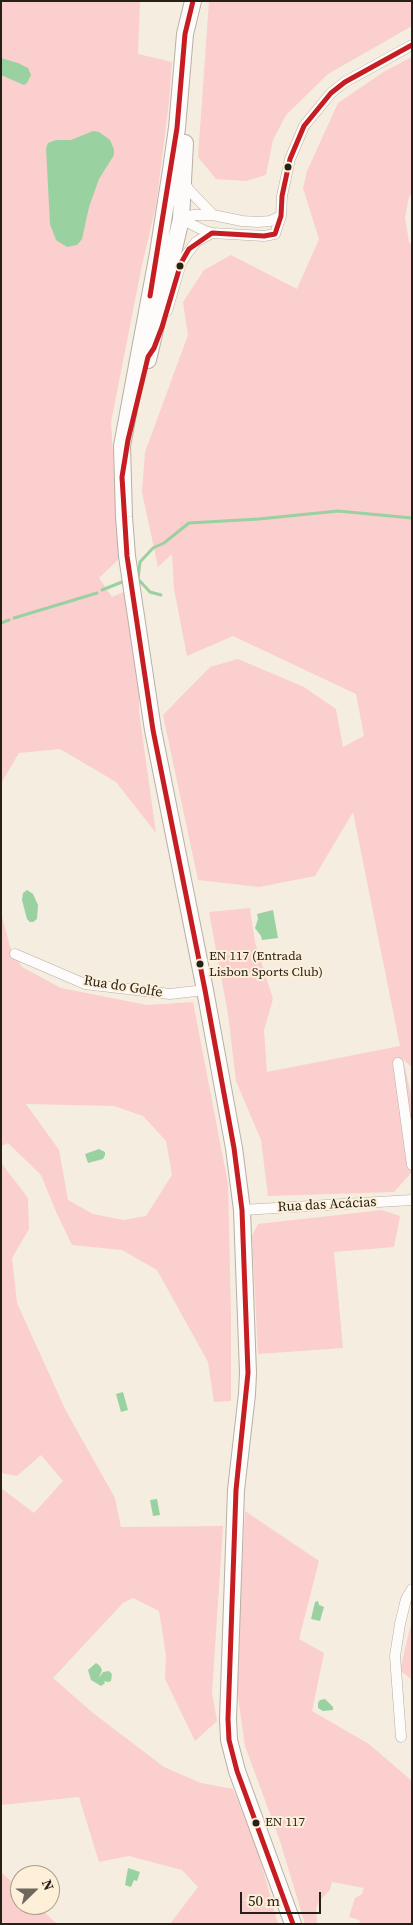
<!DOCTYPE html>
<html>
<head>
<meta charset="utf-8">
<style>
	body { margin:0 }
	#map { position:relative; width:413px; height:1925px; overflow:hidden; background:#f5ede0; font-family:"Source Serif 4",serif }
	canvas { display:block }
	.frame { position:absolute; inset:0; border:2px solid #262118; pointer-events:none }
	.north { position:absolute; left:10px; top:1865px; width:50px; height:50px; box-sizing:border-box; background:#fdefd8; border:1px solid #a79d8b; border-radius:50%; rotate:68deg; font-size:14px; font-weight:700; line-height:20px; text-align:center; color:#262118 }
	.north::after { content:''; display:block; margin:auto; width:18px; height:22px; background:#6e685e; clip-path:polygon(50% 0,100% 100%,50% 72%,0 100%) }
	.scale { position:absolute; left:240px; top:1892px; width:81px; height:22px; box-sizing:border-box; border:2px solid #262118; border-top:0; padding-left:6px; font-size:15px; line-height:18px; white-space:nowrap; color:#262118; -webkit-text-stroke:4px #fdefd8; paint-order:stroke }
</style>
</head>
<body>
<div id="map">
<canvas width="413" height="1925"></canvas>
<div class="frame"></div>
<div class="north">N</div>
<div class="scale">50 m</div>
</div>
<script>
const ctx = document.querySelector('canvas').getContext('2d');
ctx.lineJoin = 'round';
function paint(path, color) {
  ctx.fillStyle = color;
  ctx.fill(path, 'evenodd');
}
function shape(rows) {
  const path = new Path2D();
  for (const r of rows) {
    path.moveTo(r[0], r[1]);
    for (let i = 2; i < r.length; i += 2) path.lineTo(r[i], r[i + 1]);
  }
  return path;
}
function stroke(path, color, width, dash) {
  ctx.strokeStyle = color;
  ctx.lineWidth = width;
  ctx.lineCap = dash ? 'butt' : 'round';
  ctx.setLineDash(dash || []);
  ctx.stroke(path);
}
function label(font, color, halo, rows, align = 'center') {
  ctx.font = font + ' "Source Serif 4",serif';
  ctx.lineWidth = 4;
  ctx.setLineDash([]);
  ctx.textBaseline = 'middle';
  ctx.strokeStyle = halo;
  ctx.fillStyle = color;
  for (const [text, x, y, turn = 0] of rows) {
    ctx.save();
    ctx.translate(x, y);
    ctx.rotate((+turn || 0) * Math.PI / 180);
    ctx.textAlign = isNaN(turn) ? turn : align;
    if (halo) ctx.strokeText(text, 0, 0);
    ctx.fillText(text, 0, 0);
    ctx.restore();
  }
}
paint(shape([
	[1,1,140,1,138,54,172,62,169,102,156,206,142,265,111,422,116,499,122,556,99,578,112,597,126,591,139,684,139,712,156,833,116,782,60,749,19,753,3,780,1,787],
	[209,1,412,1,412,26,328,74,286,115,273,140,266,175,246,181,216,179,198,157],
	[412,57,412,193,409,197,405,218,409,242,412,246,412,1068,403,1059,412,1099,412,1172,394,1192,268,1196,261,1140,236,1081,228,1014,209,912,250,908,255,942,273,999,264,1030,267,1072,400,1046,353,812,315,876,259,887,198,880,163,715,210,667,238,659,304,687,336,709,343,747,364,736,356,694,233,636,187,656,174,589,172,554,158,567,142,492,145,452,188,335,183,302,204,270,231,255,297,289,319,239,303,188,307,171,338,103,385,71],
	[1,912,10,947,22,967,61,988,147,1005,193,1002,228,1184,231,1314,231,1401,214,1402,208,1362,157,1270,122,1250,72,1245,57,1214,41,1175,8,1143,1,1146],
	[26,1104,114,1106,143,1116,166,1141,172,1175,146,1216,123,1220,93,1214,68,1200,59,1150],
	[1,1158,2,1164,28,1198,29,1229,12,1258,17,1303,66,1411,115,1498,121,1527,223,1526,212,1693,217,1721,195,1741,165,1679,166,1655,159,1611,133,1598,123,1603,53,1678,93,1713,164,1767,201,1783,233,1789,256,1845,278,1924,170,1924,198,1887,182,1870,129,1856,99,1862,79,1797,1,1805,1,1488,34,1513,63,1481,41,1455,17,1476,1,1473],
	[382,1210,400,1216,394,1247,334,1252,343,1348,258,1354,252,1236,258,1224],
	[245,1511,319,1561,299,1639,324,1653,312,1711,369,1744,412,1781,412,1924,359,1924,360,1921,357,1919,349,1917,355,1898,362,1894,364,1888,332,1882,330,1890,319,1901,316,1909,317,1924,305,1924,280,1841,245,1746,236,1684],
	[412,1620,412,1680,400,1670],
	[1,1872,20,1889,20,1905,37,1905,57,1924,1,1924]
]), '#facfce');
paint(shape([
	[1,58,18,63,28,68,31,75,27,83,24,85,1,75],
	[93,131,99,132,110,140,114,149,114,155,99,179,89,207,82,239,77,245,67,247,56,240,50,224,46,148,48,143,56,140,71,140],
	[27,890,33,894,38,905,37,919,33,922,30,922,27,919,22,900,23,893],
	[273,910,278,938,262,940,261,936,255,928,258,919,257,914],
	[99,1149,105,1152,105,1155,103,1159,88,1163,85,1154],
	[123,1392,128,1410,121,1412,116,1394],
	[157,1499,160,1515,153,1516,150,1500],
	[318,1601,319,1605,324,1607,320,1621,311,1619,315,1602],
	[96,1663,100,1666,102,1670,99,1678,103,1672,109,1671,112,1674,111,1681,108,1682,104,1681,105,1683,101,1686,91,1680,88,1670],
	[325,1699,333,1707,333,1710,323,1711,318,1708,318,1703,320,1700],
	[128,1868,140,1872,137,1881,134,1880,131,1887,125,1885]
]), '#99d1a1');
stroke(shape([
	[102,590,122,582],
	[161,595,150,592,138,579,140,562,153,548,164,543,189,523,259,519,338,511,412,518],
	[14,618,97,593],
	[1,623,9,620]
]), '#99d1a1', 3);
const minor = shape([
	[184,182,189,190,213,215],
	[181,219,205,231,212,233,264,236,275,234,281,216,282,196,290,159,304,126,331,93,345,82,412,45],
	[181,219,193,215,213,215,242,221,258,222,270,221,281,216],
	[167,311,181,263,186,255,196,242,212,233],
	[15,954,85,984,170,994,205,990],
	[398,1063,412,1165],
	[242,1210,412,1200],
	[401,1737,395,1656,400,1624,406,1599,412,1589]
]);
const primary = shape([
	[193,1,185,34,177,128,171,170,158,253,122,446,124,517,127,556,153,730,205,990,234,1148,242,1210,248,1373,247,1394,236,1490,228,1719,229,1740,237,1771,293,1924],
	[148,360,181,219,185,143]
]);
stroke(minor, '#b6afa6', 11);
stroke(primary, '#b6afa6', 18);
stroke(minor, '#fefcfa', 10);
stroke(primary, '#fefcfa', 16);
stroke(shape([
	[150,296,177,128,185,34,193,1],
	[293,1924,237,1771,229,1740,228,1719,236,1490,248,1373,242,1210,234,1148,205,990,153,730,127,556,122,477,128,440,148,357,154,348,162,327,181,263,189,249,212,233,264,236,275,234,281,216,282,196,290,159,304,126,331,93,345,82,412,45]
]), '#c61d23', 5);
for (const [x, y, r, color] of [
	[288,167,4.5,"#262118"],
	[180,266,4.5,"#262118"],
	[200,964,4.5,"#262118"],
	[256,1823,4.5,"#262118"]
]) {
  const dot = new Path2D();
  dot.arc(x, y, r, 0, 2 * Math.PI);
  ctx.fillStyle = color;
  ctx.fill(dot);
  stroke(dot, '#fdefd8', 2);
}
label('13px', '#262118', '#fdefd8', [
	["EN 117 (Entrada",209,957],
	["Lisbon Sports Club)",209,973],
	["EN 117",265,1823]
], 'left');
label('14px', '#262118', '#fdefd8', [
	["Rua do Golfe",123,987,9],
	["Rua das Acácias",327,1205,-3]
]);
</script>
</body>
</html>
